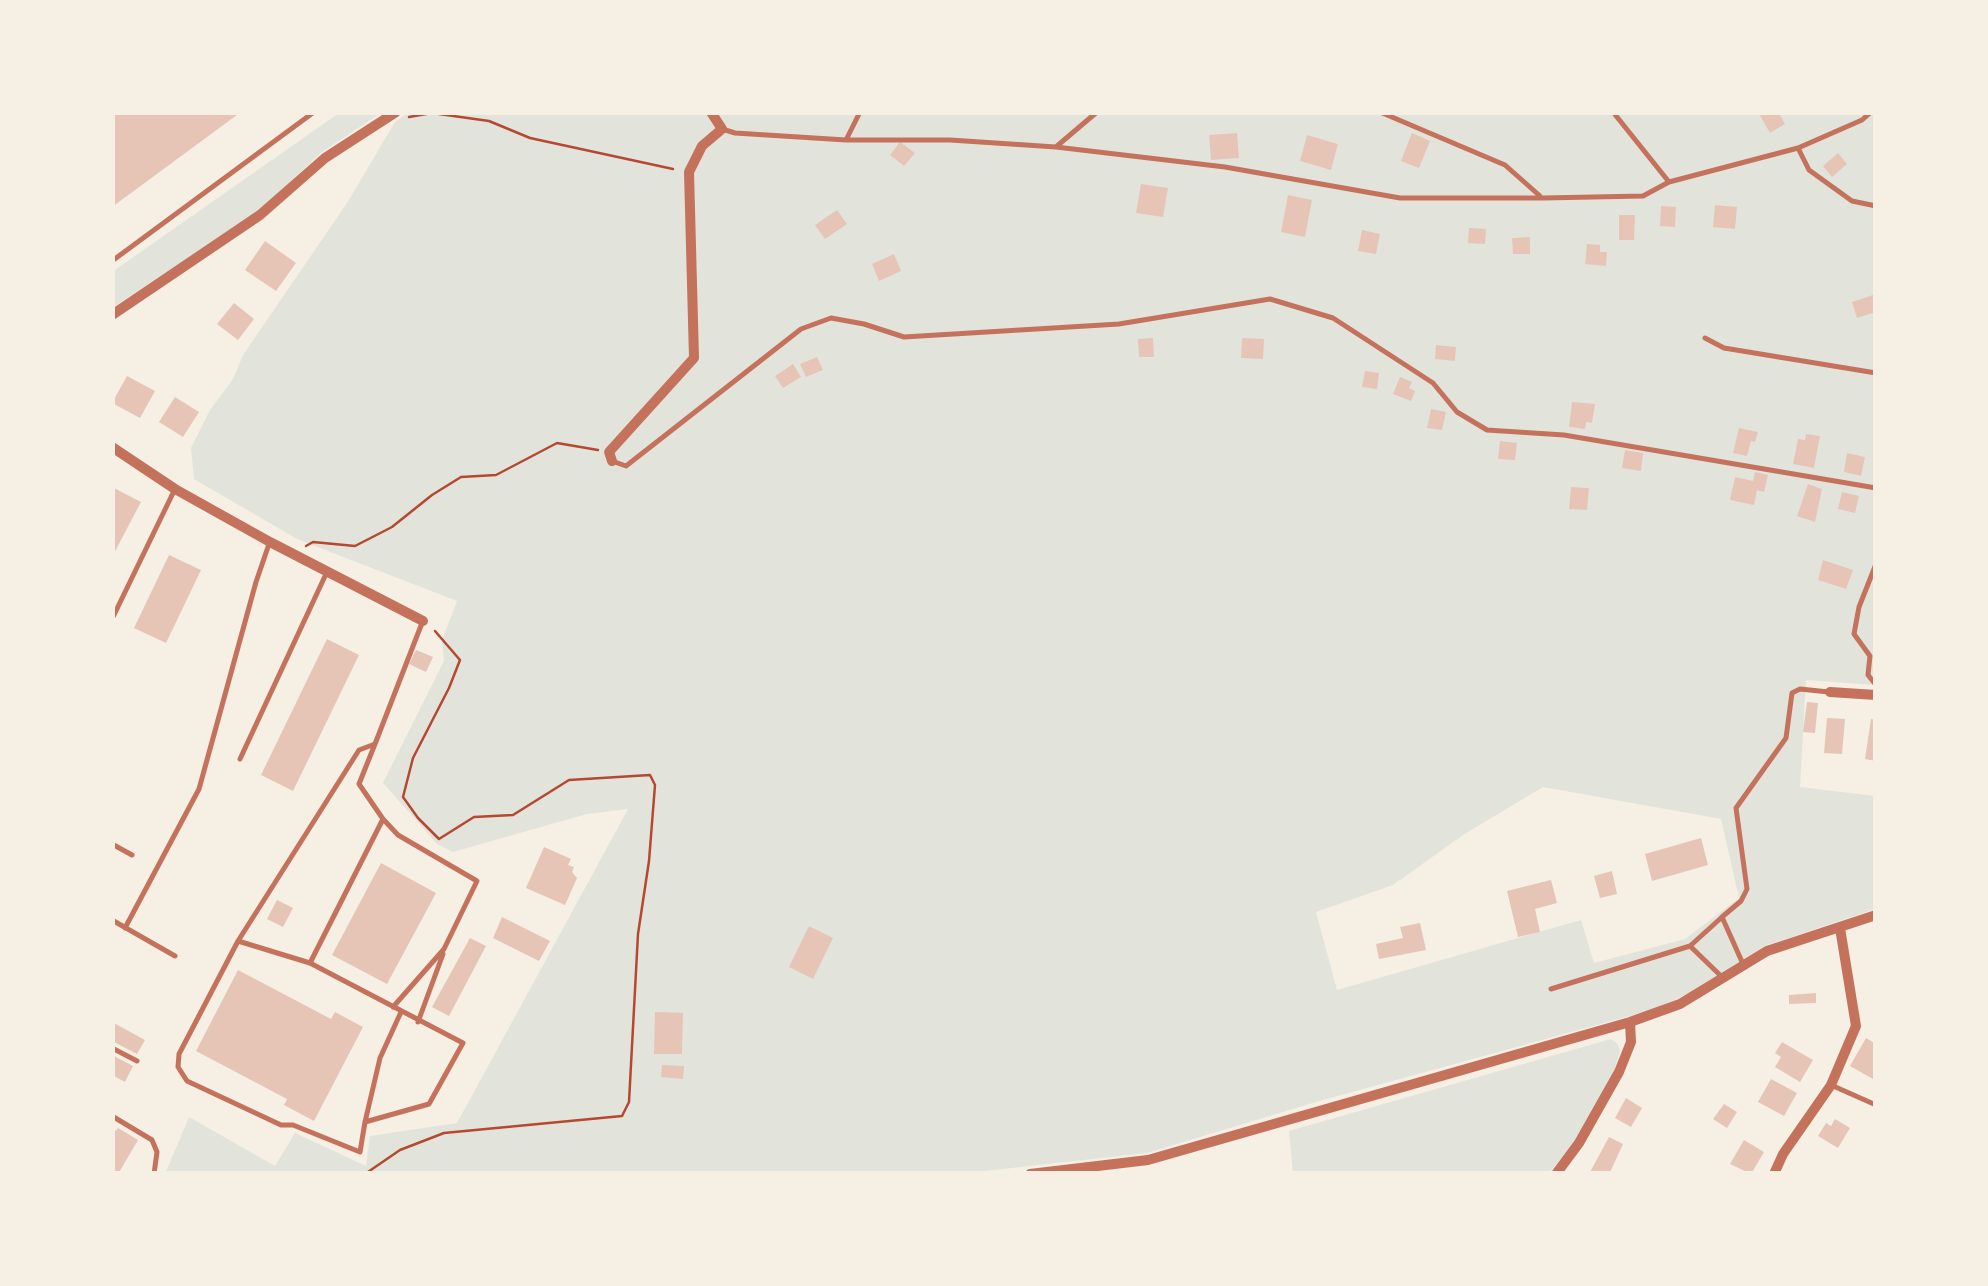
<!DOCTYPE html>
<html>
<head>
<meta charset="utf-8">
<style>
	body { margin:0 }
	#map { position:relative; width:1988px; height:1286px; overflow:hidden; background:#f6efe4; font-family:"Nunito Sans",sans-serif }
	canvas { display:block }
	.frame { position:absolute; inset:0; border:115px solid #f6efe4; pointer-events:none }
</style>
</head>
<body>
<div id="map">
<canvas width="1988" height="1286"></canvas>
<div class="frame"></div>
</div>
<script>
const ctx = document.querySelector('canvas').getContext('2d');
ctx.lineJoin = 'round';
function paint(path, color) {
  ctx.fillStyle = color;
  ctx.fill(path, 'evenodd');
}
function shape(rows) {
  const path = new Path2D();
  for (const r of rows) {
    path.moveTo(r[0], r[1]);
    for (let i = 2; i < r.length; i += 2) path.lineTo(r[i], r[i + 1]);
  }
  return path;
}
function stroke(path, color, width, dash) {
  ctx.strokeStyle = color;
  ctx.lineWidth = width;
  ctx.lineCap = dash ? 'butt' : 'round';
  ctx.setLineDash(dash || []);
  ctx.stroke(path);
}
paint(shape([
	[339,113,381,113,322,152,258,212,113,307,112,272],
	[407,113,1875,113,1875,685,1806,680,1800,787,1875,796,1875,909,1765,946,1689,993,1655,1009,1316,1102,1147,1153,958,1174,165,1174,189,1117,275,1166,295,1133,366,1166,370,1136,457,1123,628,809,587,814,453,852,437,844,383,783,444,661,442,640,457,601,297,539,194,479,191,448,210,410,233,379,243,355,347,203,395,122],
	[1543,787,1721,819,1739,898,1685,939,1594,963,1581,920,1337,990,1316,912,1393,885,1463,835],
	[1611,1039,1618,1044,1620,1051,1613,1075,1575,1142,1549,1173,1293,1173,1289,1131]
]), '#e2e4dc');
paint(shape([
	[112,112,241,112,112,207],
	[1758,112,1785,112,1780,115,1785,124,1770,133],
	[1237,133,1239,158,1211,160,1209,135],
	[1412,133,1430,141,1419,168,1401,161],
	[1307,135,1338,144,1331,170,1300,161],
	[900,142,915,153,904,166,890,155],
	[1838,153,1847,164,1832,177,1823,166],
	[1141,184,1168,188,1163,217,1136,213],
	[1288,195,1312,200,1305,237,1281,232],
	[1715,205,1737,207,1735,229,1713,227],
	[1661,206,1676,207,1675,227,1660,226],
	[837,210,847,224,825,239,815,225],
	[1619,215,1635,215,1634,240,1619,240],
	[1469,228,1486,229,1485,244,1468,243],
	[1362,230,1380,234,1376,254,1358,251],
	[1530,237,1530,254,1513,254,1512,238],
	[265,241,296,263,276,291,245,270],
	[1587,244,1600,245,1600,252,1607,252,1606,266,1585,264],
	[894,254,901,271,879,281,872,264],
	[1876,294,1876,312,1857,318,1852,302],
	[234,303,254,319,238,340,217,324],
	[1153,338,1154,357,1139,357,1138,339],
	[1242,338,1264,339,1263,359,1241,358],
	[1436,345,1456,347,1455,361,1435,359],
	[817,357,823,370,806,377,800,364],
	[793,364,801,377,783,388,775,376],
	[1365,371,1379,373,1377,389,1362,387],
	[127,376,155,391,140,418,112,403],
	[1400,377,1412,382,1409,388,1415,391,1411,401,1393,394],
	[175,397,199,412,183,437,159,422],
	[1572,402,1595,404,1592,423,1586,422,1585,429,1569,427],
	[1431,409,1446,412,1442,430,1427,428],
	[1739,428,1758,432,1755,442,1751,441,1747,456,1733,453],
	[1806,434,1820,436,1814,468,1793,464,1798,439,1805,440],
	[1500,441,1517,443,1515,460,1498,459],
	[1625,450,1643,453,1641,471,1622,468],
	[1847,453,1865,457,1861,476,1844,472],
	[1755,472,1768,475,1764,492,1757,490,1754,505,1730,500,1735,477,1753,481],
	[1808,484,1822,489,1815,522,1797,516],
	[112,487,141,502,112,557],
	[1571,487,1589,488,1587,510,1569,509],
	[1842,492,1859,496,1855,513,1838,509],
	[169,555,201,570,166,643,134,628],
	[1823,560,1853,570,1846,589,1818,580],
	[327,639,359,655,293,791,261,775],
	[416,650,433,657,426,672,409,664],
	[1807,702,1818,703,1815,733,1803,732],
	[1827,718,1845,719,1842,754,1824,753],
	[1871,719,1876,720,1876,761,1865,759],
	[1701,838,1708,865,1652,881,1645,854],
	[544,847,571,859,568,865,574,867,572,872,577,878,565,905,526,888],
	[381,863,436,893,387,984,332,955],
	[1612,871,1617,894,1600,898,1594,876],
	[1551,880,1557,903,1535,909,1540,932,1518,937,1507,891],
	[277,900,293,908,283,927,267,919],
	[502,917,550,941,539,961,493,938],
	[1420,923,1426,950,1379,959,1376,944,1403,938,1400,927],
	[809,926,833,938,813,979,789,967],
	[470,938,486,946,449,1016,432,1007],
	[238,970,331,1019,335,1012,363,1027,314,1121,284,1105,287,1099,196,1051],
	[1816,993,1816,1003,1789,1004,1789,995],
	[655,1012,683,1013,682,1054,654,1054],
	[112,1022,145,1040,137,1054,112,1041],
	[1866,1038,1876,1044,1873,1079,1850,1066],
	[1782,1042,1813,1060,1800,1082,1775,1067,1781,1057,1775,1053],
	[112,1055,133,1066,125,1082,112,1075],
	[662,1065,684,1066,683,1079,661,1077],
	[1771,1079,1797,1093,1784,1116,1758,1102],
	[1626,1098,1642,1108,1631,1127,1615,1118],
	[1724,1104,1737,1112,1727,1128,1713,1119],
	[1835,1119,1850,1128,1838,1148,1818,1136,1826,1123,1831,1126],
	[118,1128,138,1140,118,1174,112,1174,112,1135],
	[1609,1137,1623,1144,1612,1168,1609,1174,1589,1174],
	[1744,1140,1764,1152,1751,1174,1730,1164]
]), '#e6c5b7');
stroke(shape([
	[409,117,432,113,489,121,530,138,673,169],
	[306,546,313,542,355,546,392,527,432,495,461,477,496,475,557,443,598,450],
	[365,1174,400,1150,444,1133,622,1116,629,1102,638,934,649,861,655,785,650,775,569,780,513,815,474,817,439,839,418,818,403,797,413,758,449,688,460,660,435,631]
]), '#b5482f', 2.5);
stroke(shape([
	[1380,112,1505,165,1540,196],
	[1613,112,1669,182],
	[722,129,735,133,846,140,950,140,1056,147,1225,167,1400,198,1543,198,1643,196,1669,182,1798,148,1862,120,1871,112],
	[846,140,860,112],
	[1057,146,1097,112],
	[1798,148,1809,170,1852,201,1876,206],
	[112,261,314,112],
	[1705,338,1724,348,1876,373],
	[612,461,626,466,801,329,831,318,864,324,904,337,1119,324,1270,299,1333,318,1433,383,1457,412,1487,430,1564,435,1876,488],
	[1876,564,1859,607,1854,634,1870,656,1868,675,1876,685],
	[112,619,174,491],
	[240,759,326,574],
	[383,819,398,835,477,881,444,949,393,1007],
	[112,844,132,855],
	[112,920,175,956],
	[125,928,199,789,256,582,269,544],
	[238,941,179,1054,178,1067,187,1081,281,1125,293,1125,360,1152,365,1122,429,1104,463,1043,310,963,238,941,359,750,375,744,422,623],
	[1690,946,1721,918],
	[310,963,383,819,359,784,375,744],
	[1743,964,1722,917,1741,901,1747,889,1736,808,1786,738,1792,693,1800,689,1829,692],
	[1551,989,1690,946,1722,977],
	[418,1022,443,954],
	[112,1048,137,1061],
	[1831,1085,1876,1105],
	[112,1116,152,1140,157,1152,154,1174],
	[365,1122,380,1058,401,1012]
]), '#c5725c', 5);
stroke(shape([
	[112,315,260,215,325,158,396,112],
	[112,447,175,489,270,542,423,621],
	[612,461,609,452,694,358,689,172,702,146,722,129,711,112],
	[1830,692,1876,695],
	[1030,1174,1148,1160,1630,1022,1680,1004,1767,951,1876,915],
	[1556,1174,1579,1143,1619,1072,1631,1042,1630,1022],
	[1774,1174,1783,1154,1831,1085,1856,1026,1840,928]
]), '#c5725c', 10);
</script>
</body>
</html>
